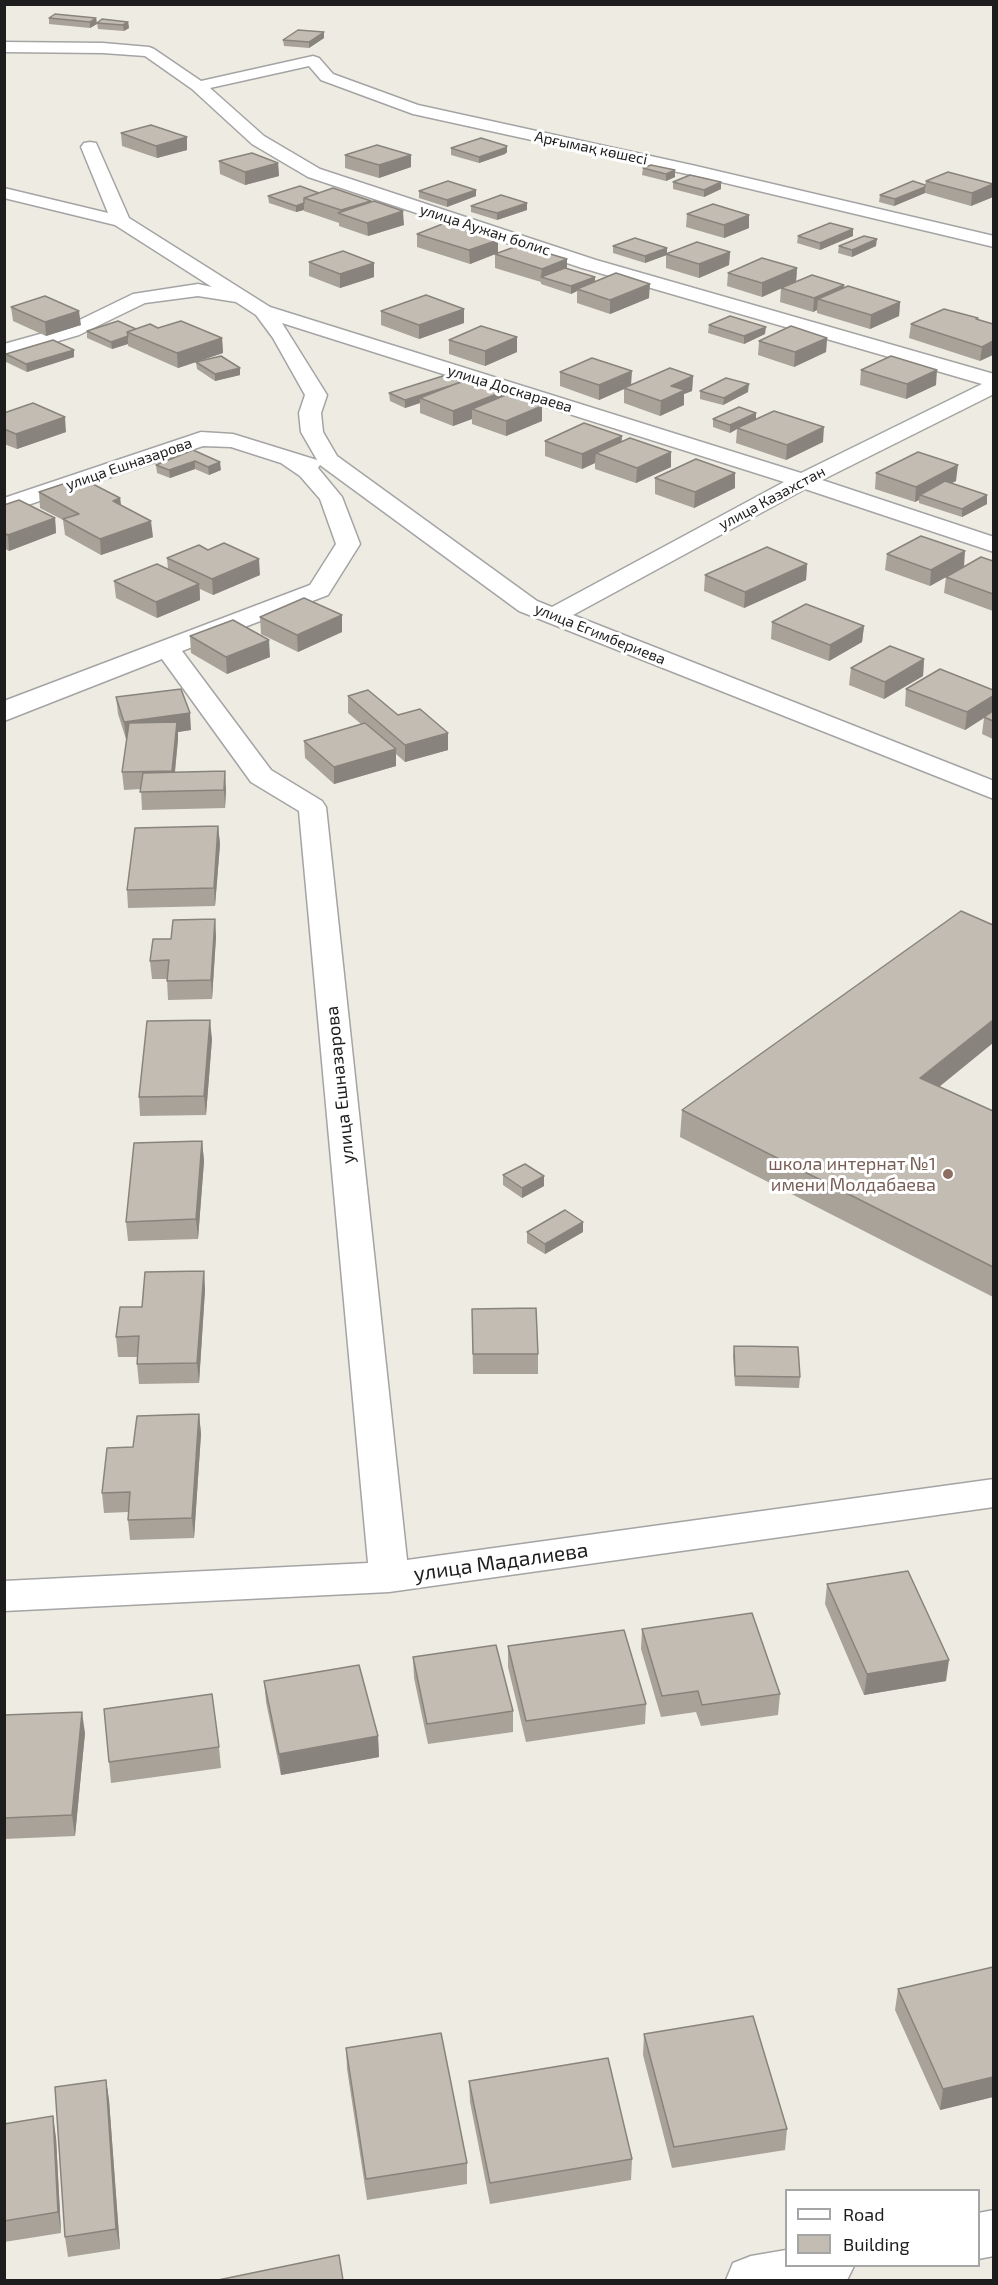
<!DOCTYPE html>
<html>
<head>
<meta charset="utf-8">
<style>
	body { margin:0 }
	#map { position:relative; width:998px; height:2285px; overflow:hidden; background:#eeece2; font-family:"Exo 2",sans-serif }
	canvas { display:block }
	.frame { position:absolute; inset:0; border:6px solid #1d1d1d; pointer-events:none }
	.legend { position:absolute; left:785px; top:2189px; width:195px; height:78px; box-sizing:border-box; background:#fff; border:2px solid #a5a5a5; margin:0; padding:8px 10px; list-style:none; font-size:18px; color:#1d1d1d }
	.legend li { display:flex; align-items:center; gap:12px; height:30px }
	.legend b { width:30px; border:2px solid #a5a5a5 }
</style>
</head>
<body>
<div id="map">
<canvas width="998" height="2285"></canvas>
<div class="frame"></div>
<ul class="legend">
<li><b style="height:8px;background:#fff"></b>Road</li>
<li><b style="height:16px;background:#c3bcb2"></b>Building</li>
</ul>
</div>
<script>
const ctx = document.querySelector('canvas').getContext('2d');
ctx.lineJoin = 'round';
function shape(rows) {
  const path = new Path2D();
  for (const r of rows) {
    path.moveTo(r[0], r[1]);
    for (let i = 2; i < r.length; i += 2) path.lineTo(r[i], r[i + 1]);
  }
  return path;
}
function stroke(path, color, width, dash) {
  ctx.strokeStyle = color;
  ctx.lineWidth = width;
  ctx.lineCap = dash ? 'butt' : 'round';
  ctx.setLineDash(dash || []);
  ctx.stroke(path);
}
function paint(path, color) {
  ctx.fillStyle = color;
  ctx.fill(path, 'evenodd');
}
function label(font, color, halo, rows, align = 'center') {
  ctx.font = font + ' "Exo 2",sans-serif';
  ctx.lineWidth = 6;
  ctx.setLineDash([]);
  ctx.textBaseline = 'middle';
  ctx.strokeStyle = halo;
  ctx.fillStyle = color;
  for (const [text, x, y, turn = 0] of rows) {
    ctx.save();
    ctx.translate(x, y);
    ctx.rotate((+turn || 0) * Math.PI / 180);
    ctx.textAlign = isNaN(turn) ? turn : align;
    if (halo) ctx.strokeText(text, 0, 0);
    ctx.fillText(text, 0, 0);
    ctx.restore();
  }
}
const minor = shape([
	[4,42,103,43,149,47,154,49,201,81,313,56,319,58,333,74,418,105,696,166,994,236,994,247,696,176,413,114,321,80,309,66,210,88,264,136,320,169,596,260,994,374,994,394,822,480,994,537,994,552,805,489,573,615,994,781,994,799,519,611,320,465,301,432,299,413,305,395,273,338,256,315,236,302,198,296,145,303,79,335,4,357,4,344,65,327,133,294,198,284,212,287,115,225,4,198,4,188,108,213,81,147,84,143,90,142,96,143,129,218,270,307,801,473,982,384,582,268,308,177,252,144,192,89,145,56,103,53,4,52,4,42],
	[282,323,784,482,552,607,537,601,337,456,323,432,321,413,327,395,282,323],
	[201,432,233,434,317,460,320,465,318,468,342,497,360,544,328,595,182,651,271,770,322,801,326,807,407,1560,994,1479,994,1507,389,1592,4,1611,4,1581,368,1563,299,811,251,782,162,659,4,721,4,701,310,585,336,544,320,499,300,476,281,463,231,447,203,446,4,513,4,498,201,432],
	[994,2210,994,2256,978,2259,978,2213,994,2210],
	[786,2250,786,2266,854,2266,847,2280,726,2280,733,2263,751,2256,786,2250]
]);
stroke(minor, '#a4a4a4', 3);
paint(minor, '#fff');
paint(shape([
	[49,18,96,18,97,24,90,28,49,24],
	[128,22,129,28,124,31,98,29,97,23],
	[324,38,309,48,284,46,283,40],
	[121,133,187,150,157,158,122,146],
	[507,146,507,152,505,154,479,163,451,155,451,148],
	[345,155,411,155,411,167,379,178,345,168],
	[219,161,278,163,279,176,245,185,220,174],
	[643,168,675,177,666,181,642,175],
	[926,181,993,197,971,206,925,193,894,206,879,202,880,195,925,185],
	[673,182,721,189,704,197,673,189],
	[476,190,476,196,447,207,419,198,419,191],
	[319,193,371,203,404,225,368,236,339,226,339,223,304,211,304,210,296,212,269,203,268,196],
	[527,203,527,210,497,220,471,212,471,206],
	[687,214,749,228,724,238,686,227],
	[853,229,853,236,820,250,797,243,798,236],
	[417,234,498,253,470,264,417,247],
	[613,246,667,254,730,252,729,265,699,278,666,268,666,255,645,263,613,253],
	[839,246,876,246,852,257,838,253],
	[495,254,567,259,567,268,595,277,595,282,649,298,610,314,577,303,577,291,571,294,541,284,541,282,495,268],
	[309,262,374,263,374,277,340,288,309,276],
	[797,268,796,282,844,288,900,302,899,316,870,329,817,313,817,310,813,312,780,302,781,288,762,297,727,286,728,273],
	[11,307,81,325,46,336,13,321],
	[464,309,464,323,419,339,381,325,381,311],
	[978,320,993,324,980,361,909,338,911,324],
	[709,325,765,334,744,344,708,333],
	[158,328,222,338,223,353,178,368,128,346,128,344,112,349,87,338,87,331],
	[827,338,826,352,794,367,758,355,759,341],
	[449,340,517,352,485,366,449,354],
	[6,354,74,357,27,372,6,362],
	[196,362,240,368,240,375,215,381,197,369],
	[861,370,936,385,906,399,860,385],
	[560,372,631,385,693,376,692,391,684,394,684,405,660,416,624,403,624,389,599,400,560,386],
	[461,382,502,392,502,397,542,421,506,436,472,424,472,419,453,426,420,413,420,403,405,408,390,401,389,393],
	[700,391,748,392,723,405,700,399],
	[993,410,993,425,992,425],
	[4,413,66,432,17,449,4,444],
	[713,419,756,419,823,442,786,460,736,443,737,429,730,433,713,427],
	[545,441,622,442,671,452,671,467,636,483,595,469,595,463,582,469,545,456],
	[193,450,221,470,209,475,195,469,170,478,157,473,156,465],
	[735,473,735,488,694,508,655,494,655,478],
	[876,473,956,481,951,483,987,495,987,504,962,517,919,503,919,500,915,502,875,489],
	[39,492,120,498,121,505,153,537,101,555,65,535,63,520,40,508],
	[4,505,55,518,56,533,9,551,4,548],
	[887,554,964,567,993,561,993,611,944,593,946,577,930,586,885,570],
	[167,558,260,575,213,595,200,589,200,600,157,618,116,598,114,581,168,569],
	[807,564,806,580,744,608,704,591,705,575],
	[260,617,342,632,298,652,261,634],
	[772,622,864,626,862,642,829,661,771,639],
	[190,636,270,657,227,674,191,653],
	[924,659,923,676,884,699,849,685,851,668],
	[906,689,993,690,993,739,982,734,984,718,965,730,905,706],
	[348,696,398,715,448,750,405,762,396,754,396,766,334,784,305,758,304,741,361,724,348,713],
	[116,697,191,730,178,732,178,739,175,773,226,789,225,808,142,810,141,789,124,790,122,772,127,739,126,739,118,714],
	[218,826,220,844,215,906,128,908,127,890],
	[215,919,216,937,212,999,168,1000,167,979,152,979,150,961,171,939],
	[212,1039,206,1115,140,1116,139,1097],
	[940,1087,993,1111,993,1297,680,1137,682,1110],
	[202,1141,204,1161,198,1239,128,1241,126,1222],
	[503,1175,544,1176,544,1186,522,1198,503,1185],
	[527,1232,583,1232,545,1254,527,1243],
	[204,1271,205,1290,199,1383,139,1384,137,1364,137,1357,118,1357,116,1337,142,1307],
	[472,1309,538,1354,538,1374,473,1374],
	[734,1346,800,1377,799,1388,735,1386,733,1356],
	[199,1414,201,1434,194,1538,130,1540,128,1520,128,1512,104,1513,102,1493,133,1447],
	[827,1584,946,1681,864,1695,825,1604],
	[642,1629,780,1694,778,1715,701,1726,696,1712,661,1717,641,1649],
	[508,1646,646,1704,645,1724,526,1742,508,1667],
	[413,1657,513,1711,513,1732,428,1744,414,1678],
	[264,1681,378,1736,379,1757,281,1775,266,1702],
	[4,1715,85,1733,75,1836,4,1839],
	[219,1747,221,1768,111,1783,109,1762],
	[993,1967,993,2097,940,2110,895,2010,898,1989],
	[644,2034,787,2129,785,2150,672,2168,643,2055],
	[346,2048,467,2163,467,2184,367,2200,347,2069],
	[106,2080,109,2100,120,2249,68,2257,65,2237],
	[469,2081,632,2159,631,2180,490,2204,470,2102],
	[4,2124,56,2137,61,2233,4,2242]
]), '#a8a299');
paint(shape([
	[96,18,97,24,90,28,90,22],
	[128,22,129,28,124,31,123,25],
	[324,32,324,38,309,48,309,42],
	[187,137,187,150,157,158,156,146],
	[507,146,507,152,505,154,479,163,479,157],
	[411,155,411,167,379,178,379,165],
	[278,163,279,176,245,185,245,172],
	[675,170,675,177,666,181,666,174],
	[721,182,721,189,704,197,704,190],
	[993,184,993,197,971,206,972,193],
	[925,187,925,193,894,206,895,199],
	[476,190,476,196,447,207,447,200],
	[371,201,371,214,341,214,341,210],
	[304,203,304,210,296,212,296,206],
	[527,203,527,210,497,220,497,213],
	[403,211,404,225,368,236,367,223],
	[749,215,749,228,724,238,724,225],
	[853,229,853,236,820,250,820,243],
	[877,239,876,246,852,257,852,250],
	[498,240,498,253,470,264,469,250],
	[667,248,667,255,645,263,645,256],
	[730,252,729,265,699,278,699,264],
	[567,259,567,273,541,277,542,269],
	[374,263,374,277,340,288,340,274],
	[797,268,796,282,762,297,762,283],
	[595,277,595,284,577,289,577,291,571,294,571,286],
	[650,284,649,298,610,314,610,300],
	[844,285,843,299,818,299,817,310,813,312,814,298],
	[900,302,899,316,870,329,871,315],
	[464,309,464,323,419,339,419,325],
	[79,311,81,325,46,336,45,322],
	[766,327,765,334,744,344,744,336],
	[128,336,128,344,112,349,111,342],
	[517,337,517,352,485,366,485,351],
	[222,338,223,353,178,368,177,353],
	[827,338,826,352,794,367,795,352],
	[993,341,993,355,980,361,982,347],
	[74,350,74,357,27,372,26,364],
	[240,368,240,375,215,381,215,374],
	[937,370,936,385,906,399,907,384],
	[632,371,631,386,599,400,599,385],
	[693,376,692,391,684,394,684,405,660,416,661,401,671,386],
	[462,382,420,398,420,403,405,408,405,400],
	[749,384,748,392,723,405,724,398],
	[502,392,502,407,472,409,472,419,453,426,453,411],
	[542,406,542,421,506,436,506,421],
	[756,413,756,420,737,428,737,429,730,433,730,425],
	[65,417,66,432,17,449,16,434],
	[824,427,823,442,786,460,787,445],
	[622,436,621,452,596,453,595,463,582,469,582,454],
	[671,452,671,467,636,483,637,468],
	[195,461,195,469,170,478,169,470],
	[220,462,221,470,209,475,208,467],
	[958,465,956,481,926,497,920,495,919,500,915,502,916,487],
	[735,473,735,488,694,508,695,492],
	[987,495,987,504,962,517,962,509],
	[120,498,122,514,113,501],
	[55,518,56,533,9,551,8,535],
	[151,521,153,537,101,555,100,539],
	[965,551,964,567,930,586,931,570],
	[259,559,260,575,213,595,212,579],
	[807,564,806,580,744,608,745,592],
	[199,584,200,600,157,618,156,602],
	[342,615,342,632,298,652,297,635],
	[864,626,862,642,829,661,830,645],
	[269,640,270,657,227,674,226,657],
	[924,659,923,676,884,699,885,682],
	[993,696,993,712,965,730,967,712],
	[190,713,191,730,178,732,178,739,173,789,172,771,176,732,126,739,124,722],
	[448,733,448,750,405,762,405,745],
	[396,749,396,766,334,784,334,767],
	[225,771,226,789,225,808,224,790],
	[218,826,220,844,215,906,214,888],
	[215,919,216,937,212,999,211,980],
	[210,1020,212,1039,206,1115,204,1096],
	[993,1020,993,1043,917,1105,920,1078],
	[202,1141,204,1161,198,1239,196,1219],
	[544,1176,544,1186,522,1198,522,1188],
	[583,1222,583,1232,545,1254,545,1244],
	[204,1271,205,1290,199,1383,197,1363],
	[199,1414,201,1434,194,1538,192,1518],
	[949,1660,946,1681,864,1695,867,1674],
	[82,1712,85,1733,75,1836,72,1815],
	[378,1736,379,1757,281,1775,279,1754],
	[993,2077,993,2097,940,2110,943,2089],
	[106,2080,109,2100,120,2249,116,2229],
	[53,2116,56,2137,61,2233,58,2212]
]), '#88847d');
const building = shape([
	[55,14,96,18,90,22,49,18,55,14],
	[102,19,128,22,123,25,97,23,102,19],
	[298,30,324,32,309,42,283,40,298,30],
	[151,125,187,137,156,146,121,133,151,125],
	[481,138,507,146,505,148,479,157,451,148,481,138],
	[377,145,411,155,379,165,345,155,377,145],
	[252,153,278,163,245,172,219,161,252,153],
	[651,165,675,170,666,174,643,168,651,165],
	[948,172,993,184,972,193,926,181,948,172],
	[690,175,721,182,704,190,673,182,690,175],
	[448,181,476,190,447,200,419,191,448,181],
	[913,181,925,185,925,187,895,199,880,195,913,181],
	[300,186,319,193,304,198,304,203,296,206,268,196,300,186],
	[333,188,371,201,341,210,304,198,333,188],
	[501,195,527,203,497,213,471,206,501,195],
	[374,201,403,211,367,223,338,213,374,201],
	[713,204,749,215,724,225,687,214,713,204],
	[445,223,498,240,469,250,417,234,445,223],
	[830,223,853,229,820,243,798,236,830,223],
	[864,236,877,239,852,250,839,246,864,236],
	[635,238,667,248,645,256,613,246,635,238],
	[697,242,730,252,699,264,666,254,697,242],
	[520,245,567,259,542,269,495,254,520,245],
	[343,251,374,263,340,274,309,262,343,251],
	[762,258,797,268,762,283,728,273,762,258],
	[565,268,595,277,571,286,541,277,565,268],
	[616,273,650,284,610,300,577,289,616,273],
	[812,275,844,285,814,298,781,288,812,275],
	[848,286,900,302,871,315,818,299,848,286],
	[426,295,464,309,419,325,381,311,426,295],
	[45,296,79,311,45,322,11,307,45,296],
	[944,309,978,318,976,319,993,324,993,341,982,347,911,324,944,309],
	[730,316,766,327,744,336,709,325,730,316],
	[118,321,136,329,127,332,128,336,111,342,87,331,118,321],
	[181,321,222,338,177,353,127,332,150,324,158,328,181,321],
	[481,326,517,337,485,351,449,340,481,326],
	[791,326,827,338,795,352,759,341,791,326],
	[53,340,74,350,26,364,6,354,53,340],
	[221,356,240,368,215,374,196,362,221,356],
	[891,356,937,370,907,384,861,370,891,356],
	[592,358,632,371,599,385,560,372,592,358],
	[670,368,693,376,671,386,685,390,661,401,624,388,670,368],
	[446,375,462,382,405,400,389,393,446,375],
	[726,378,749,384,724,398,700,391,726,378],
	[468,379,502,392,453,411,420,398,468,379],
	[508,394,542,406,506,421,472,409,508,394],
	[33,403,65,417,16,434,4,429,4,413,33,403],
	[739,407,756,413,730,425,713,419,739,407],
	[774,411,824,427,787,445,737,428,774,411],
	[584,423,622,436,582,454,545,441,584,423],
	[630,438,671,452,637,468,596,453,630,438],
	[193,450,220,462,208,467,195,461,169,470,156,465,193,450],
	[918,452,958,465,916,487,876,473,918,452],
	[696,459,735,473,695,492,655,478,696,459],
	[81,478,120,498,113,501,151,521,100,539,63,519,79,514,39,492,81,478],
	[945,481,987,495,962,509,920,495,945,481],
	[19,500,55,518,8,535,4,533,4,505,19,500],
	[921,536,965,551,931,570,887,554,921,536],
	[224,543,259,559,212,579,167,558,199,545,208,550,224,543],
	[767,547,807,564,745,592,705,575,767,547],
	[981,557,993,561,993,594,946,577,981,557],
	[157,564,199,584,156,602,114,581,157,564],
	[304,598,342,615,297,635,260,617,304,598],
	[806,604,864,626,830,645,772,622,806,604],
	[233,620,269,640,226,657,190,636,233,620],
	[890,646,924,659,885,682,851,668,890,646],
	[940,669,993,690,993,696,967,712,906,689,940,669],
	[181,689,190,713,124,722,116,697,181,689],
	[368,690,398,715,420,709,448,733,405,745,348,696,368,690],
	[993,711,993,721,984,717,993,711],
	[177,722,172,771,122,772,129,723,177,722],
	[365,723,396,749,334,767,304,741,365,723],
	[225,771,224,790,140,792,143,773,225,771],
	[218,826,214,888,127,890,135,828,218,826],
	[961,911,993,925,993,1020,920,1078,993,1111,993,1267,682,1110,961,911],
	[215,919,211,980,167,981,169,960,150,961,153,939,171,939,173,920,215,919],
	[210,1020,204,1096,139,1097,147,1021,210,1020],
	[202,1141,196,1219,126,1222,134,1143,202,1141],
	[525,1164,544,1176,522,1188,503,1175,525,1164],
	[565,1210,583,1222,545,1244,527,1232,565,1210],
	[204,1271,197,1363,137,1364,139,1336,116,1337,120,1307,142,1307,145,1272,204,1271],
	[536,1308,538,1354,473,1354,472,1309,536,1308],
	[734,1346,798,1347,800,1377,735,1376,734,1346],
	[199,1414,192,1518,128,1520,130,1492,102,1493,107,1448,133,1447,137,1416,199,1414],
	[908,1571,949,1660,867,1674,827,1584,908,1571],
	[752,1613,780,1694,702,1705,698,1691,662,1696,642,1629,752,1613],
	[624,1630,646,1704,526,1721,508,1646,624,1630],
	[496,1645,513,1711,427,1724,413,1657,496,1645],
	[359,1665,378,1736,279,1754,264,1681,359,1665],
	[212,1694,219,1747,109,1762,104,1709,212,1694],
	[82,1712,72,1815,4,1818,4,1715,82,1712],
	[993,1967,993,2077,943,2089,898,1989,993,1967],
	[753,2016,787,2129,674,2147,644,2034,753,2016],
	[441,2033,467,2163,366,2179,346,2048,441,2033],
	[608,2058,632,2159,490,2183,469,2081,608,2058],
	[106,2080,116,2229,65,2237,55,2087,106,2080],
	[53,2116,58,2212,4,2221,4,2124,53,2116],
	[339,2255,343,2280,218,2280,339,2255]
]);
paint(building, '#c3bcb2');
stroke(building, '#88847d', 1.5);
for (const [x, y, r, color] of [
	[948,1174,6,"#8d6e63"]
]) {
  const dot = new Path2D();
  dot.arc(x, y, r, 0, 2 * Math.PI);
  ctx.fillStyle = color;
  ctx.fill(dot);
  stroke(dot, '#fff', 2);
}
label('15px', '#1d1d1d', '#fff', [
	["Арғымақ көшесі",591,148,12],
	["улица Аужан болис",485,230,18],
	["улица Доскараева",510,389,17],
	["улица Ешназарова",129,464,-19],
	["улица Казахстан",772,498,-28],
	["улица Егимбериева",600,634,22]
]);
label('18px', '#1d1d1d', '#fff', [
	["улица Ешназарова",340,1085,-96]
]);
label('18px', '#785e54', '#fff', [
	["школа интернат №1",936,1164],
	["имени Молдабаева",936,1185]
], 'right');
label('21px', '#1d1d1d', '#fff', [
	["улица Мадалиева",501,1562,-8]
]);
</script>
</body>
</html>
